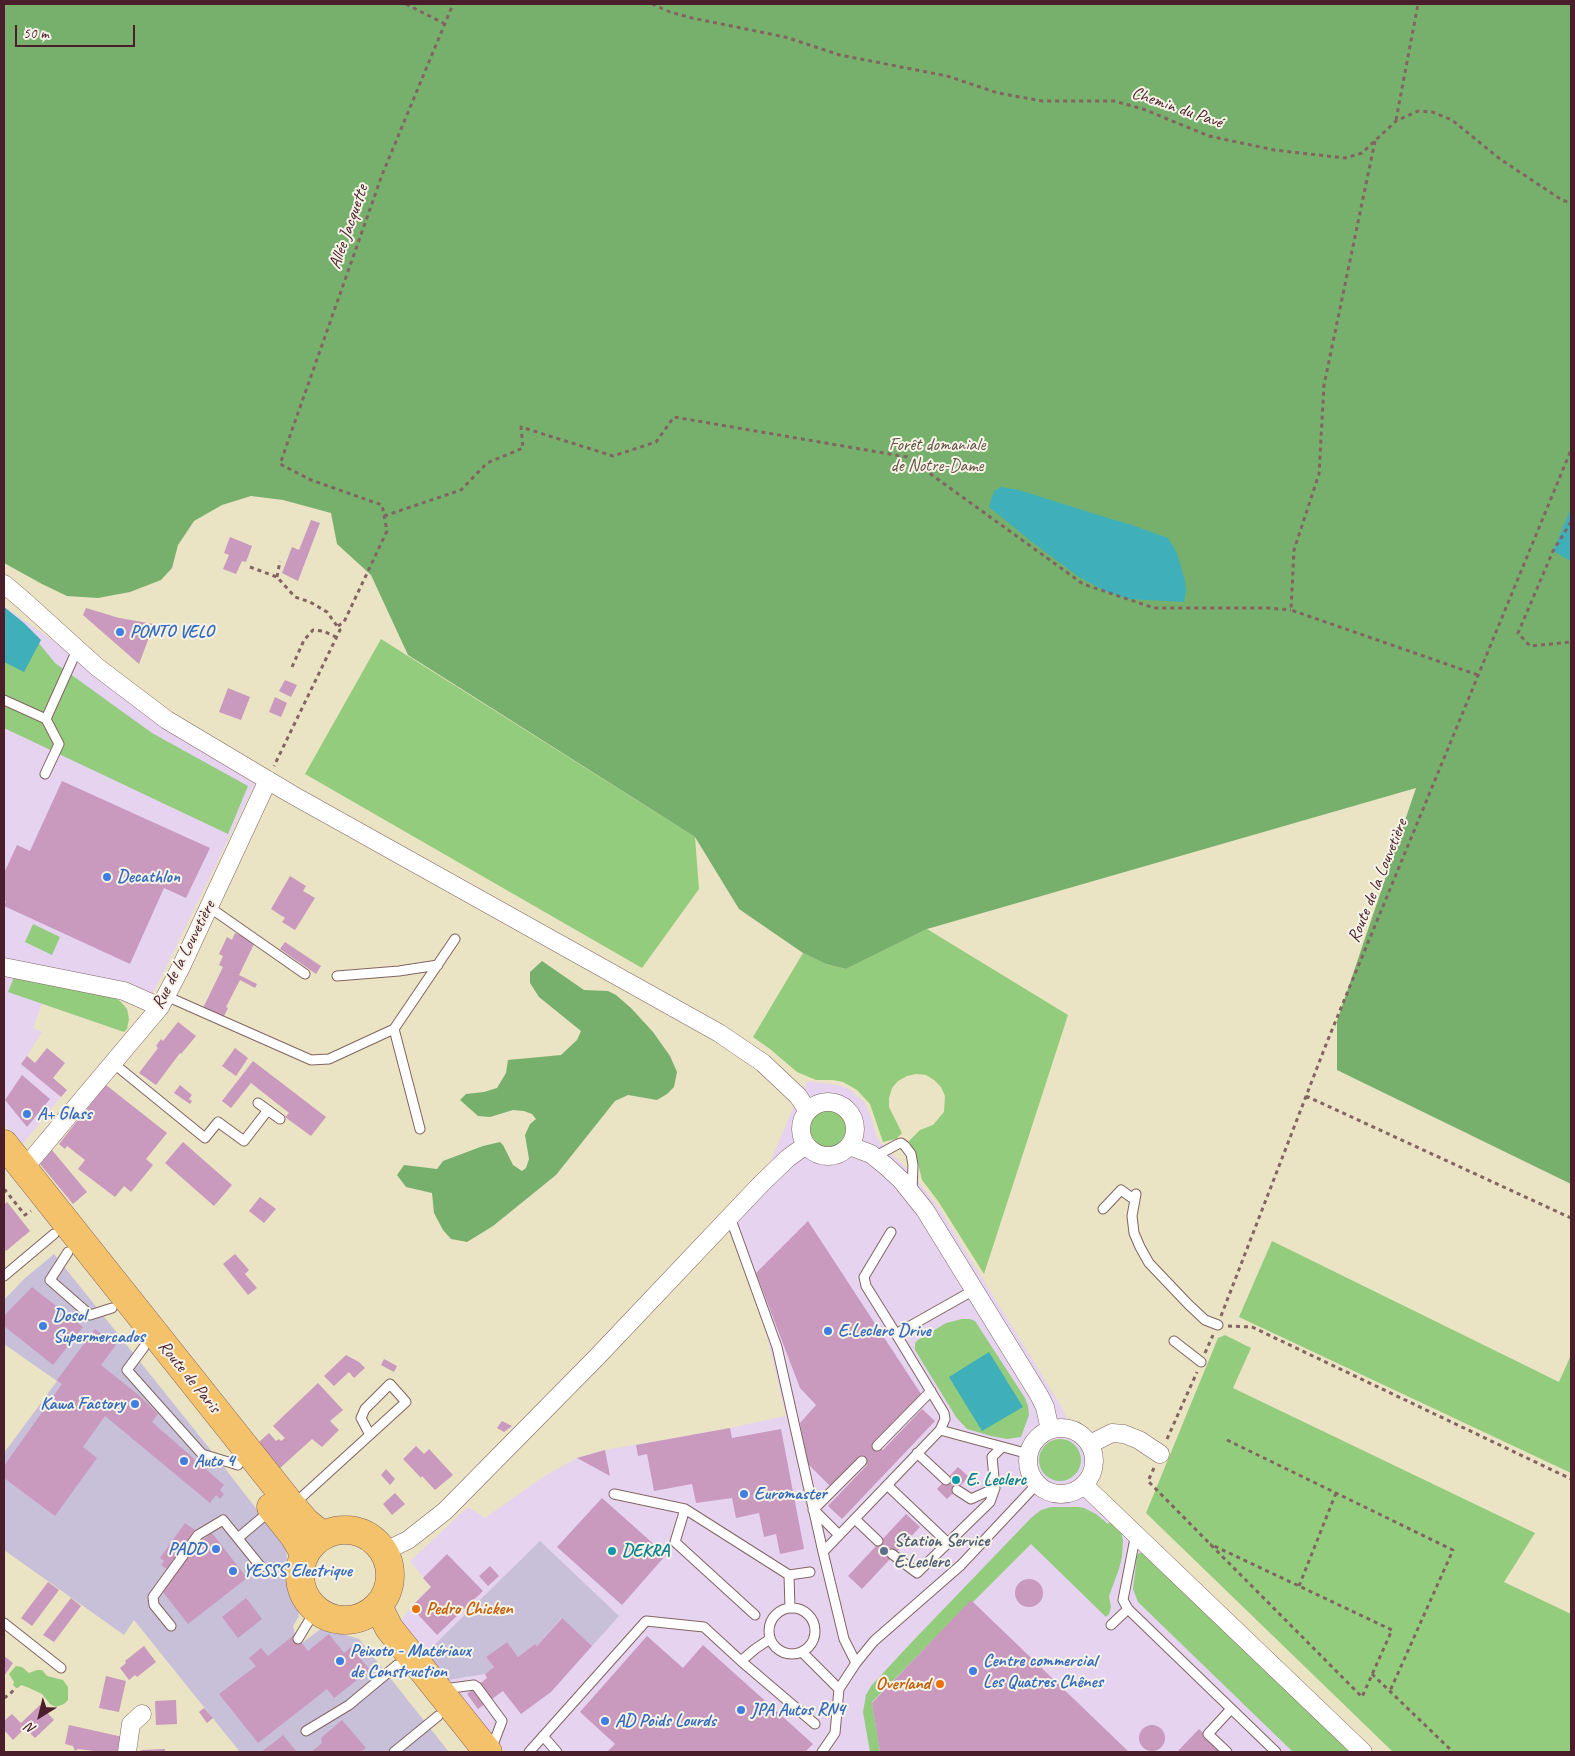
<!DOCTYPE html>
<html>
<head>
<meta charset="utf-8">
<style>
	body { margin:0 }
	#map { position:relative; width:1575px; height:1756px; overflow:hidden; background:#eae3c4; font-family:Caveat,sans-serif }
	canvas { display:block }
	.frame { position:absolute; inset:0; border:5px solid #4a1f2b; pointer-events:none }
	.north { position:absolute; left:15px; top:1691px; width:50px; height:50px; -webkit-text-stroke:4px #f7f3e8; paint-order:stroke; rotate:216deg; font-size:14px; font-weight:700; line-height:20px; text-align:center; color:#4a1f2b }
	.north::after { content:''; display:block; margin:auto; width:18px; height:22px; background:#4a1f2b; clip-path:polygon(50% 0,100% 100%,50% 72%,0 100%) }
	.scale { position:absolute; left:15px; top:25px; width:120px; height:22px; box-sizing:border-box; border:2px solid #4a1f2b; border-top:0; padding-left:6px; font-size:15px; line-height:18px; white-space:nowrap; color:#4a1f2b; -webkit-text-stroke:4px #f7f3e8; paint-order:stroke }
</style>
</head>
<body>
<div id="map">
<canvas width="1575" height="1756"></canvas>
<div class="frame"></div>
<div class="north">N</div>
<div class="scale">50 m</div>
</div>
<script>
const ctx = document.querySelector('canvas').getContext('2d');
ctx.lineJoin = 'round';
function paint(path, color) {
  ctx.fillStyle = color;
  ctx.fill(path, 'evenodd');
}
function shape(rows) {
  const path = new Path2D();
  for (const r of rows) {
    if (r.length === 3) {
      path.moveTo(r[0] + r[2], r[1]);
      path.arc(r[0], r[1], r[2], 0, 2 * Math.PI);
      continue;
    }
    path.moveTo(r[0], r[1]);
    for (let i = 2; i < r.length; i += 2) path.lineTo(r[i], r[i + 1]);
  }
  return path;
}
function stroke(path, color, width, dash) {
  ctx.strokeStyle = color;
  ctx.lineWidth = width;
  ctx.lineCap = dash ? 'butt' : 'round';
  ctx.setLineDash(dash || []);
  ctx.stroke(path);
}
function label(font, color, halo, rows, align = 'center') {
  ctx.font = font + ' Caveat,sans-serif';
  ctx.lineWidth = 4;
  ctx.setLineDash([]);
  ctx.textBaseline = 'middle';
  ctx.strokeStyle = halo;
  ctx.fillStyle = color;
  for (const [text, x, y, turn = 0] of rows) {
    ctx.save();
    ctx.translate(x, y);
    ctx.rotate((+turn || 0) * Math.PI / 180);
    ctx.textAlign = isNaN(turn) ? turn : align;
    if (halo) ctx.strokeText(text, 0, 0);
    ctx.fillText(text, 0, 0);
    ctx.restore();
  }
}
paint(shape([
	[4,606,255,784,149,1002,124,991,42,1004,33,1028,42,1032,22,1064,61,1097,21,1146,4,1124],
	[808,1081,838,1085,848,1088,864,1102,871,1116,876,1136,880,1142,913,1175,939,1208,1061,1406,1072,1430,1082,1435,1090,1444,1094,1459,1094,1466,1088,1479,1363,1752,505,1752,400,1622,411,1607,431,1587,410,1561,468,1507,485,1518,543,1477,577,1458,605,1450,730,1428,786,1416,765,1327,732,1236,735,1231,730,1217,761,1184,798,1096]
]), '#e6d3f0');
paint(shape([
	[54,1254,217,1458,286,1547,289,1585,297,1606,299,1616,293,1626,295,1634,302,1643,322,1628,359,1639,449,1752,240,1752,134,1620,124,1635,4,1550,4,1453,57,1381,4,1344,4,1300,24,1279],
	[540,1541,619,1616,592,1646,561,1618,537,1646,535,1644,518,1657,507,1642,486,1657,494,1667,485,1674,448,1680,426,1653]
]), '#c8c0d8');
paint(shape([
	[4,607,21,621,55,663,152,733,248,786,228,834,4,728],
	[381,639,695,837,699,889,642,968,305,774],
	[33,924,60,937,52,955,25,942],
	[927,929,1068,1015,984,1274,938,1201,922,1180,918,1163,909,1141,920,1130,933,1125,944,1112,945,1096,941,1087,934,1080,926,1075,916,1074,907,1076,898,1081,892,1088,889,1098,889,1107,902,1133,896,1139,883,1142,870,1104,857,1090,843,1082,833,1080,816,1080,797,1072,770,1049,753,1037,803,953,826,964,846,969],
	[14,977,113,997,120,1001,127,1009,129,1019,127,1029,124,1032,8,992],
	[828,1129,21],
	[1272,1241,1559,1382,1571,1355,1571,1473,1239,1317],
	[962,1319,970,1319,975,1321,1025,1398,1028,1406,1029,1415,1021,1437,1007,1439,991,1436,967,1429,956,1417,915,1350,915,1343,918,1340,946,1323],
	[1225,1335,1251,1348,1233,1388,1535,1533,1504,1582,1571,1614,1571,1752,1393,1752,1146,1513,1218,1338],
	[1060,1460,21],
	[1051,1507,1078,1507,1084,1508,1096,1514,1108,1524,1111,1521,1121,1531,1123,1541,1122,1557,1119,1569,1109,1596,1111,1607,1109,1614,1106,1617,1031,1544,973,1602,971,1601,872,1702,880,1752,870,1752,863,1712,866,1695,871,1686,909,1645,1031,1518,1041,1510],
	[1139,1553,1145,1553,1351,1752,1293,1752,1138,1602,1133,1589,1137,1556],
	[16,1666,22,1667,29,1673,37,1670,42,1670,47,1676,63,1680,68,1687,68,1700,64,1704,56,1707,50,1704,42,1694,27,1687,21,1685,18,1688,13,1685,14,1682,9,1674]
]), '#94cc7e');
paint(shape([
	[4,4,1571,4,1571,1184,1337,1070,1337,1021,1416,788,927,929,846,969,826,964,803,953,739,909,695,837,408,655,371,575,337,544,331,513,283,500,251,496,222,505,194,521,178,545,172,568,161,580,130,592,98,598,67,596,42,584,4,563],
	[542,961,584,990,608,991,616,995,631,1008,653,1032,670,1056,677,1072,674,1087,667,1094,657,1100,628,1095,615,1101,556,1175,493,1226,467,1242,451,1239,443,1230,434,1213,432,1193,406,1187,397,1175,404,1165,437,1169,443,1161,483,1146,500,1142,503,1145,513,1165,522,1171,526,1168,529,1159,525,1135,530,1124,536,1119,532,1114,524,1111,513,1110,490,1117,478,1116,460,1100,466,1094,484,1092,497,1088,506,1073,508,1060,561,1055,577,1040,581,1031,539,997,530,983,530,972]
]), '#77b06d');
paint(shape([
	[1001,487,1019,490,1111,519,1129,524,1168,538,1177,553,1185,581,1186,590,1184,602,1128,599,1107,592,1079,577,1032,542,989,507,994,491],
	[1571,508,1571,561,1553,551],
	[4,607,24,623,41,640,24,672,4,662],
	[989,1352,1023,1407,982,1431,949,1377]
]), '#3fafba');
paint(shape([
	[311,520,320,523,298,581,282,573,292,547,299,550],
	[230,537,252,546,246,562,242,561,236,574,223,569,229,555,224,553],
	[86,608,119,618,154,624,139,664,83,615],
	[285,680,297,685,291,697,279,691],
	[228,688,250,697,241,720,219,712],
	[275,697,287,703,281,717,269,712],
	[62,781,210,848,186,898,164,888,130,964,4,906,6,901,4,900,4,873,17,845,30,851],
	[290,876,306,886,303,891,315,898,295,930,282,922,285,918,271,909],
	[235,933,255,942,239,975,257,984,255,988,240,980,226,1007,228,1008,223,1018,203,1008,223,967,219,965,223,956,219,954,227,937,232,940],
	[285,942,321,966,316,974,280,949],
	[178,1022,196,1036,181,1054,180,1053,156,1085,139,1073,158,1048,156,1046,161,1039,163,1041],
	[47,1048,65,1063,53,1078,67,1090,61,1097,21,1064,27,1056,35,1063],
	[235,1048,248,1058,236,1076,222,1066],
	[253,1061,326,1117,311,1136,285,1117,289,1113,251,1083,231,1108,222,1101],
	[22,1075,50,1099,27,1127,5,1100],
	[106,1085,167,1133,146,1159,153,1165,131,1192,124,1186,115,1197,78,1169,85,1160,67,1146,65,1149,59,1144],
	[180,1085,192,1095,189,1099,192,1101,190,1104,174,1093],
	[183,1142,232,1185,214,1206,165,1163],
	[52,1150,87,1192,73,1204,40,1164],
	[260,1197,276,1209,264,1223,249,1211],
	[7,1202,30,1231,6,1251,4,1248,4,1205],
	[808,1221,921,1394,874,1442,883,1450,922,1409,935,1421,842,1519,828,1506,867,1465,859,1458,830,1486,808,1464,800,1423,816,1405,800,1388,756,1273],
	[235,1254,249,1270,245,1274,257,1288,248,1295,223,1264],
	[32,1287,83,1327,53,1365,4,1326,4,1316],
	[95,1329,116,1345,101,1365,141,1397,158,1414,152,1422,224,1485,220,1490,224,1494,220,1499,216,1495,210,1503,105,1416,83,1447,97,1458,55,1516,4,1478,4,1466,62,1384,57,1380],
	[346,1355,359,1362,365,1368,354,1378,349,1372,334,1386,324,1376],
	[384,1359,397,1366,394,1372,381,1365],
	[318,1383,343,1410,330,1421,339,1430,322,1447,312,1439,279,1469,258,1443,269,1433,276,1441,279,1439,281,1441,285,1438,273,1426],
	[502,1421,512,1426,504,1432,497,1428],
	[730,1428,732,1438,781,1429,804,1549,780,1554,776,1534,764,1537,759,1513,736,1518,732,1498,696,1503,692,1484,654,1491,647,1454,638,1456,636,1445],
	[416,1446,424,1454,429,1449,453,1475,435,1490,422,1476,421,1478,403,1459],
	[605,1450,610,1476,577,1458],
	[958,1467,969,1477,947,1499,937,1489],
	[386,1469,395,1479,390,1485,381,1475],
	[395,1493,405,1504,392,1515,383,1504],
	[602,1498,666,1555,622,1605,557,1547],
	[906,1514,920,1527,862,1589,848,1576],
	[185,1523,195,1530,167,1569,161,1565,164,1561,160,1558],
	[212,1533,247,1578,188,1624,163,1592,193,1548],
	[447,1554,483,1591,437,1635,411,1607,431,1587,423,1578],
	[490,1566,499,1576,488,1586,479,1576],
	[1029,1593,14],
	[48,1582,59,1590,32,1626,21,1618],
	[71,1598,81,1606,54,1642,43,1635],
	[246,1598,262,1619,238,1638,222,1617],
	[971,1600,973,1602,1129,1752,880,1752,872,1703],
	[562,1618,592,1646,551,1692,521,1714,503,1691,478,1709,467,1694,487,1678,485,1674,494,1667,486,1657,507,1642,518,1657,535,1644,537,1646],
	[295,1634,308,1651,329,1634,344,1653,351,1647,370,1670,334,1698,327,1689,258,1743,219,1694,256,1666,249,1658,261,1648,268,1656],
	[647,1636,683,1668,703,1645,813,1744,805,1752,607,1752,615,1744,580,1712],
	[144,1646,156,1662,137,1677,135,1675,129,1680,120,1668,126,1663,125,1661],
	[4,1656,13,1663,4,1676],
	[106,1676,126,1681,119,1712,99,1708],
	[176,1700,177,1724,156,1725,155,1701],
	[40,1705,54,1720,35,1738,25,1728,13,1740,4,1730,4,1721,12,1714,21,1723],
	[204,1708,213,1718,207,1723,199,1712],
	[342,1720,366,1748,361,1752,311,1752,322,1743,321,1738],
	[69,1725,123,1737,119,1752,94,1752,94,1751,78,1749,75,1751,73,1746,65,1744],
	[1152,1738,13],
	[1199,1729,1224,1752,1177,1752],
	[283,1735,297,1752,261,1752,277,1740],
	[165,1749,165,1752,141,1752,141,1750]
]), '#c99abe');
const lane = shape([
	[4,700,46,719,59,744,45,774],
	[46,719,77,650],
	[209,907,305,974],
	[337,976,399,971,438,965],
	[166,996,311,1060,329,1059,394,1029,455,939],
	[394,1029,420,1129],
	[113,1063,205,1138,218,1122,244,1141,268,1110],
	[258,1103,280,1119],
	[874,1157,898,1144,901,1143,905,1146,911,1154,913,1165,912,1191],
	[1136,1194,1132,1216,1134,1233,1140,1247,1149,1263,1188,1304,1205,1320,1218,1325],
	[1103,1209,1121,1190,1135,1200],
	[730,1217,777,1347,823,1552],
	[891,1232,864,1277,866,1286,896,1334],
	[68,1252,50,1280,90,1315,112,1308],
	[4,1276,54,1234],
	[1174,1341,1201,1362],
	[144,1347,127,1370,202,1454,238,1465],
	[940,1430,1029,1454],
	[877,1446,931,1391],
	[917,1453,946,1480],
	[887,1485,948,1543],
	[957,1490,971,1499,995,1488],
	[614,1494,685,1509,789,1575,810,1572],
	[294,1504,406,1402,390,1384,365,1409,361,1418,370,1435],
	[685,1509,675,1542,755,1615],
	[813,1510,862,1461],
	[814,1510,839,1535],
	[855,1519,878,1541],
	[238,1538,270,1511],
	[892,1554,917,1573,990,1502,995,1488,992,1457,1002,1447],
	[789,1575,790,1608],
	[792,1631,23],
	[1128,1609,1123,1600,1136,1533],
	[4,1623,61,1668],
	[1111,1625,1128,1609,1276,1752],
	[171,1626,154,1605,153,1597,198,1535,223,1520,261,1567],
	[298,1639,316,1609],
	[770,1639,755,1649,741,1661,815,1724],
	[802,1652,839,1689],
	[856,1663,844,1639,823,1552,940,1430,945,1419,944,1413,896,1334,974,1290],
	[444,1689,474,1685,477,1687,502,1721,491,1750],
	[306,1731,349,1705,397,1665],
	[543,1736,557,1752],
	[394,1752,438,1716],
	[529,1752,646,1621,704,1627,741,1661],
	[822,1752,835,1733,839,1689,856,1663,874,1641,961,1565,1037,1484],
	[1227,1752,1208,1734,1231,1709]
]);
const street = shape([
	[4,584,23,600,97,667,167,720,291,794,719,1033,763,1063,798,1096,808,1111],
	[4,967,124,991,160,1007],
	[828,1129,27],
	[850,1146,871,1154,886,1166,901,1180,925,1210,1039,1395,1045,1407,1050,1430],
	[33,1158,160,1007,181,967,268,780],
	[1061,1461,33],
	[1090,1444,1112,1433,1124,1434,1139,1440,1160,1454],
	[1084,1485,1363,1752],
	[383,1552,408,1540,445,1511,596,1358,761,1184,788,1158,806,1145],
	[127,1752,131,1724,142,1714]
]);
const primary = shape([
	[4,1144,292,1506,306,1522,323,1536],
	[271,1507,294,1536,305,1555],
	[345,1575,45],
	[378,1606,389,1628,488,1752]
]);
stroke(lane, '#826461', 11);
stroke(street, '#826461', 19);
stroke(primary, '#826461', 29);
stroke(shape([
	[406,4,445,24],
	[652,4,670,12,692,18,785,37,840,55,947,76,998,93,1042,101,1114,101,1143,109,1209,136,1274,150,1345,158,1362,153,1396,121,1418,111,1432,112,1452,120,1500,159,1562,200,1571,203],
	[1396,120,1418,4],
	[1375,141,1324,385,1319,474,1294,550,1291,610,1478,675],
	[384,516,461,490,487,463,523,448,521,427,613,456,656,442,674,417,907,457,1083,584,1154,608,1268,608,1291,610],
	[1571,522,1553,551,1518,633,1530,646,1571,642],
	[250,567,277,577,295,597,310,602,327,612,340,630,274,766],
	[277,577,280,561],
	[338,626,344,622,387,531,382,505,311,480,280,464,382,175,453,4],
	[292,667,304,640,313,630,323,631,336,637],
	[1306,1096,1571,1218],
	[4,1191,5,1190,25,1215,31,1211],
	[1221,1316,1327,1042,1571,450],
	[1228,1326,1252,1327,1571,1479],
	[1205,1353,1213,1335],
	[1167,1439,1197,1372],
	[1227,1440,1453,1550,1390,1691],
	[1154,1468,1148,1481,1210,1544,1362,1697,1392,1630,1210,1544],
	[1299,1586,1336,1493],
	[1372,1674,1453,1752],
	[4,1698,10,1694,16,1687]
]), '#826461', 3, [4, 4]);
stroke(lane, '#fff', 9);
stroke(street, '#fff', 18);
stroke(primary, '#f3c26a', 28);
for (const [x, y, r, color] of [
	[120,632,5,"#3f7fe0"],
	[107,877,5,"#3f7fe0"],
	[27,1114,5,"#3f7fe0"],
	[43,1326,5,"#3f7fe0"],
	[828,1331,5,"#3f7fe0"],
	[135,1404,5,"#3f7fe0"],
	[184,1461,5,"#3f7fe0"],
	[956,1480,5,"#0f9aa8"],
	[744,1494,5,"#3f7fe0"],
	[216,1549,5,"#3f7fe0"],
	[612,1551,5,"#0f9aa8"],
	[884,1551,5,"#5c6f8a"],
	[233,1571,5,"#3f7fe0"],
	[416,1609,5,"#e8710a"],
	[340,1661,5,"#3f7fe0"],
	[973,1671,5,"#3f7fe0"],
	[940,1684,5,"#e8710a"],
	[741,1710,5,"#3f7fe0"],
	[605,1721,5,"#3f7fe0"]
]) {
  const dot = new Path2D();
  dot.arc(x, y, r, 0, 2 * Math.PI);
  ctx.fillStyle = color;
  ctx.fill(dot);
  stroke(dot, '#f7f3e8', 2);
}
label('18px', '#4a1f2b', '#f7f3e8', [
	["Chemin du Pavé",1177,108,19],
	["Allée Jacquette",349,227,-71],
	["Route de la Louvetière",1378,881,-68],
	["Rue de la Louvetière",184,955,-63],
	["Route de Paris",189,1377,51]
]);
label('18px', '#605344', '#f7f3e8', [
	["Forêt domaniale",937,445],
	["de Notre-Dame",937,466]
]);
label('bold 18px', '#366cbe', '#f7f3e8', [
	["PONTO VELO",130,632],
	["Decathlon",117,877],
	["A+ Glass",37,1114],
	["Dosol",53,1316],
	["Supermercados",53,1337],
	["E.Leclerc Drive",838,1331],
	["Kawa Factory",125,1404,"right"],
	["Auto 4",194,1461],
	["Euromaster",754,1494],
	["PADD",206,1549,"right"],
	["YESSS Electrique",243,1571],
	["Peixoto - Matériaux",350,1651],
	["de Construction",350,1672],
	["Centre commercial",983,1661],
	["Les Quatres Chênes",983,1682],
	["JPA Autos RN4",751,1710],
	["AD Poids Lourds",615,1721]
], 'left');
label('bold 18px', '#0d838f', '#f7f3e8', [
	["E. Leclerc",966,1480],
	["DEKRA",622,1551]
], 'left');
label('bold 18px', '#4e5e75', '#f7f3e8', [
	["Station Service",894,1541],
	["E.Leclerc",894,1562]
], 'left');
label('bold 18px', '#c56008', '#f7f3e8', [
	["Pedro Chicken",426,1609],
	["Overland",930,1684,"right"]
], 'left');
</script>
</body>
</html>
